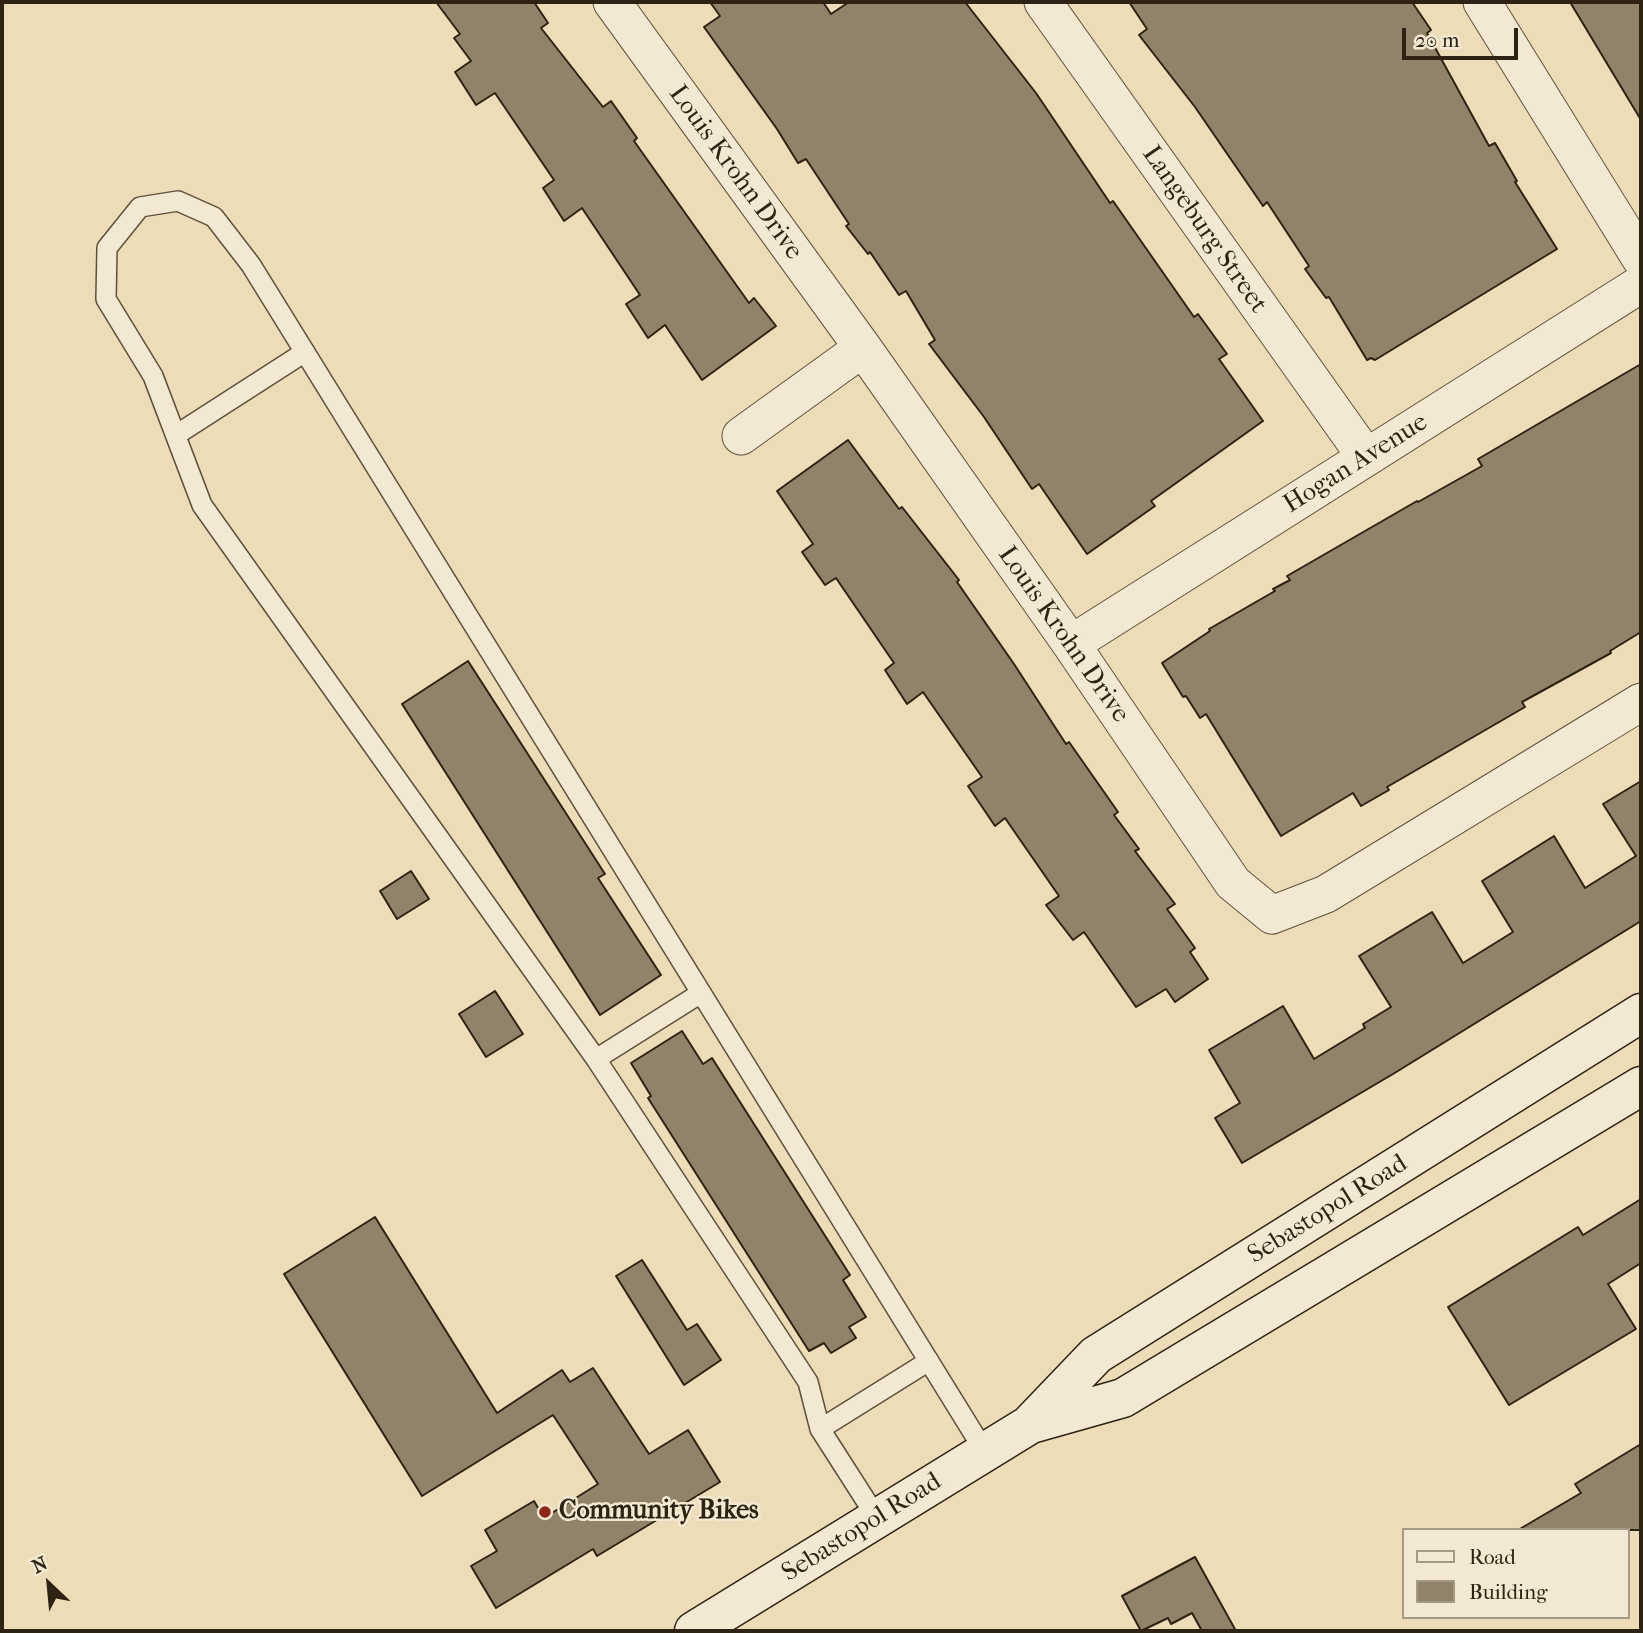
<!DOCTYPE html>
<html>
<head>
<meta charset="utf-8">
<style>
	body { margin:0 }
	#map { position:relative; width:1643px; height:1633px; overflow:hidden; background:#eddcb8; font-family:"IM FELL French Canon",serif }
	canvas { display:block }
	.frame { position:absolute; inset:0; border:4px solid #2e2313; pointer-events:none }
	.legend { position:absolute; left:1402px; top:1528px; width:228px; height:91px; box-sizing:border-box; background:#f3e8d1; border:2px solid #a49985; margin:0; padding:9px 12px; list-style:none; font-size:21px; color:#2e2313 }
	.legend li { display:flex; align-items:center; gap:14px; height:35px }
	.legend b { width:35px; border:2px solid #a49985 }
	.north { position:absolute; left:14px; top:1549px; width:70px; height:70px; -webkit-text-stroke:5px #f3e8d1; paint-order:stroke; rotate:334deg; font-size:19px; font-weight:700; line-height:28px; text-align:center; color:#2e2313 }
	.north::after { content:''; display:block; margin:auto; width:24px; height:32px; background:#2e2313; clip-path:polygon(50% 0,100% 100%,50% 72%,0 100%) }
	.scale { position:absolute; left:1402px; top:28px; width:116px; height:32px; box-sizing:border-box; border:4px solid #2e2313; border-top:0; padding-left:9px; font-size:21px; line-height:24px; white-space:nowrap; color:#2e2313; -webkit-text-stroke:5px #f3e8d1; paint-order:stroke }
</style>
</head>
<body>
<div id="map">
<canvas width="1643" height="1633"></canvas>
<div class="frame"></div>
<ul class="legend">
<li><b style="height:9px;background:#f3e8d1"></b>Road</li>
<li><b style="height:19px;background:#918369"></b>Building</li>
</ul>
<div class="north">N</div>
<div class="scale">20 m</div>
</div>
<script>
const ctx = document.querySelector('canvas').getContext('2d');
ctx.lineJoin = 'round';
function paint(path, color) {
  ctx.fillStyle = color;
  ctx.fill(path, 'evenodd');
}
function shape(rows) {
  const path = new Path2D();
  for (const r of rows) {
    path.moveTo(r[0], r[1]);
    for (let i = 2; i < r.length; i += 2) path.lineTo(r[i], r[i + 1]);
  }
  return path;
}
function stroke(path, color, width, dash) {
  ctx.strokeStyle = color;
  ctx.lineWidth = width;
  ctx.lineCap = dash ? 'butt' : 'round';
  ctx.setLineDash(dash || []);
  ctx.stroke(path);
}
function label(font, color, halo, rows, align = 'center') {
  ctx.font = font + ' "IM FELL French Canon",serif';
  ctx.lineWidth = 5;
  ctx.setLineDash([]);
  ctx.textBaseline = 'middle';
  ctx.strokeStyle = halo;
  ctx.fillStyle = color;
  for (const [text, x, y, turn = 0] of rows) {
    ctx.save();
    ctx.translate(x, y);
    ctx.rotate((+turn || 0) * Math.PI / 180);
    ctx.textAlign = isNaN(turn) ? turn : align;
    if (halo) ctx.strokeText(text, 0, 0);
    ctx.fillText(text, 0, 0);
    ctx.restore();
  }
}
const building = shape([
	[436,2,534,2,548,23,541,28,603,107,611,101,637,138,634,141,749,303,754,298,776,326,702,380,665,325,648,338,626,304,640,295,582,208,564,221,543,188,554,180,495,93,476,105,455,72,471,61,454,38,460,34,436,2],
	[710,2,823,2,831,14,849,2,965,2,1036,93,1110,203,1113,201,1194,317,1198,314,1227,354,1219,359,1263,421,1151,501,1155,506,1087,554,1039,484,1032,489,984,417,929,344,935,340,906,291,899,295,870,252,868,254,846,226,849,224,806,159,798,163,777,129,704,27,720,16,710,2],
	[1129,2,1412,2,1431,30,1427,33,1489,146,1495,143,1517,181,1515,182,1557,249,1375,360,1371,358,1367,360,1329,297,1326,298,1305,269,1309,266,1267,202,1263,206,1195,107,1139,35,1147,29,1129,2],
	[1570,2,1641,2,1641,120,1570,2],
	[1641,364,1641,632,1610,651,1611,653,1522,702,1525,707,1387,787,1389,790,1361,806,1353,793,1281,836,1206,714,1200,718,1186,696,1183,697,1162,663,1210,631,1209,629,1275,591,1273,589,1290,580,1287,576,1417,501,1418,502,1482,466,1478,459,1641,364],
	[848,440,899,509,902,507,959,580,957,582,1014,664,1066,744,1069,742,1118,812,1114,815,1139,849,1135,851,1175,904,1167,909,1195,948,1190,952,1208,979,1175,1002,1166,989,1136,1007,1084,932,1073,940,1046,905,1059,896,1005,818,995,826,968,786,982,777,923,692,907,704,885,670,894,663,836,578,825,585,802,552,813,544,777,491,848,440],
	[468,661,605,874,598,878,661,975,600,1015,402,704,468,661],
	[1641,781,1641,921,1393,1074,1242,1163,1215,1118,1240,1103,1209,1050,1283,1006,1314,1059,1365,1028,1363,1024,1391,1007,1359,956,1432,912,1463,963,1513,932,1482,881,1554,836,1585,888,1636,856,1603,804,1641,781],
	[411,871,429,899,397,919,380,891,411,871],
	[495,991,523,1034,486,1057,459,1014,495,991],
	[682,1031,703,1064,712,1058,850,1275,843,1280,866,1317,849,1327,856,1338,831,1353,824,1343,809,1351,648,1098,651,1096,631,1063,682,1031],
	[1641,1199,1641,1263,1608,1284,1636,1329,1509,1405,1448,1307,1578,1227,1583,1235,1641,1199],
	[375,1217,497,1413,562,1370,570,1382,593,1368,649,1454,688,1430,720,1482,597,1556,593,1549,496,1608,471,1566,497,1551,485,1530,534,1501,544,1518,598,1484,553,1415,422,1496,284,1274,375,1217],
	[642,1260,687,1330,697,1324,721,1360,684,1385,616,1276,642,1260],
	[1641,1444,1641,1530,1518,1530,1581,1493,1575,1484,1641,1444],
	[1195,1557,1236,1631,1202,1631,1192,1613,1171,1624,1168,1618,1141,1631,1122,1596,1195,1557]
]);
paint(building, '#918369');
stroke(building, '#2e2313', 2);
const service = shape([
	[176,435,305,352],
	[596,1059,701,993],
	[820,1429,929,1361],
	[877,1518,820,1429,808,1382,596,1059,202,505,153,376,106,299,107,248,140,207,178,201,214,217,251,265,985,1452]
]);
const minor = shape([
	[612,2,863,348,1071,644,1233,883,1272,915,1326,894,1641,702],
	[1043,2,1366,457],
	[1482,2,1641,259],
	[741,436,863,348],
	[1071,644,1641,284]
]);
const secondary = shape([
	[1031,1424,1123,1398,1641,1086],
	[694,1631,1029,1425,1096,1355,1641,1013]
]);
stroke(service, '#5e513c', 22);
stroke(minor, '#5e513c', 39);
stroke(secondary, '#2e2313', 41);
stroke(service, '#f3e8d1', 19);
stroke(minor, '#f3e8d1', 37);
stroke(secondary, '#f3e8d1', 38);
for (const [x, y, r, color] of [
	[545,1512,7,"#8f2418"]
]) {
  const dot = new Path2D();
  dot.arc(x, y, r, 0, 2 * Math.PI);
  ctx.fillStyle = color;
  ctx.fill(dot);
  stroke(dot, '#f3e8d1', 2.5);
}
label('26px', '#2e2313', '#f3e8d1', [
	["Louis Krohn Drive",735,173,54],
	["Langeburg Street",1204,230,55],
	["Hogan Avenue",1356,464,-32],
	["Louis Krohn Drive",1063,635,55],
	["Sebastopol Road",1328,1210,-32],
	["Sebastopol Road",862,1528,-32]
]);
label('bold 26px', '#2e2313', '#f3e8d1', [
	["Community Bikes",559,1512]
], 'left');
</script>
</body>
</html>
